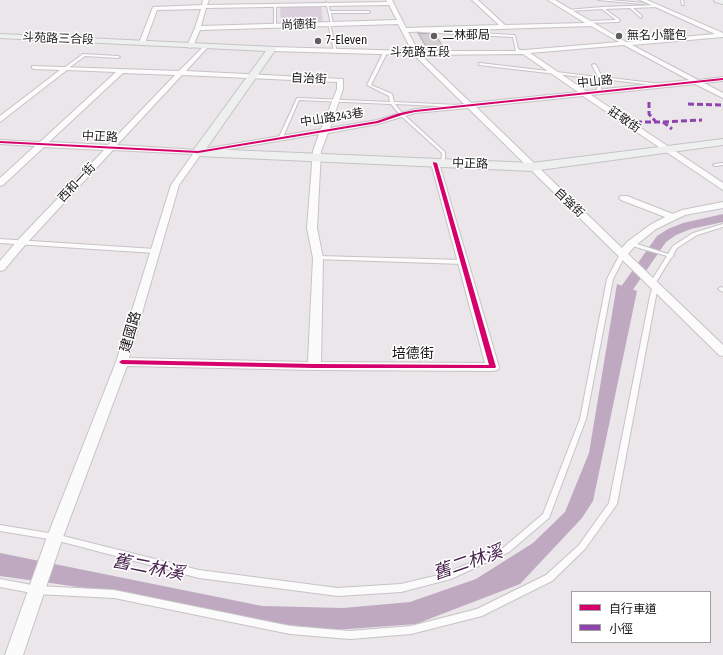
<!DOCTYPE html>
<html>
<head>
<meta charset="utf-8">
<style>
	body { margin:0 }
	#map { position:relative; width:723px; height:655px; overflow:hidden; background:#eae6ea; font-family:"Fira Sans Condensed","Noto Sans TC",sans-serif }
	canvas { display:block }
	.legend { position:absolute; left:571px; top:591px; width:140px; height:52px; box-sizing:border-box; background:#fff; border:1px solid #a2a1a2; margin:0; padding:5px 7px; list-style:none; font-size:12px; color:#171517 }
	.legend li { display:flex; align-items:center; gap:8px; height:20px }
	.legend b { width:20px; border:1px solid #a2a1a2 }
</style>
</head>
<body>
<div id="map">
<canvas width="723" height="655"></canvas>
<ul class="legend">
<li><b style="height:5px;background:#d6006c"></b>自行車道</li>
<li><b style="height:5px;background:#8e44ad"></b>小徑</li>
</ul>
</div>
<script>
const ctx = document.querySelector('canvas').getContext('2d');
ctx.lineJoin = 'round';
function paint(path, color) {
  ctx.fillStyle = color;
  ctx.fill(path, 'evenodd');
}
function shape(rows) {
  const path = new Path2D();
  for (const r of rows) {
    path.moveTo(r[0], r[1]);
    for (let i = 2; i < r.length; i += 2) path.lineTo(r[i], r[i + 1]);
  }
  return path;
}
function stroke(path, color, width, dash) {
  ctx.strokeStyle = color;
  ctx.lineWidth = width;
  ctx.lineCap = dash ? 'butt' : 'round';
  ctx.setLineDash(dash || []);
  ctx.stroke(path);
}
function label(font, color, halo, rows, align = 'center') {
  ctx.font = font + ' "Fira Sans Condensed","Noto Sans TC",sans-serif';
  ctx.lineWidth = 3;
  ctx.setLineDash([]);
  ctx.textBaseline = 'middle';
  ctx.strokeStyle = halo;
  ctx.fillStyle = color;
  for (const [text, x, y, turn = 0] of rows) {
    ctx.save();
    ctx.translate(x, y);
    ctx.rotate((+turn || 0) * Math.PI / 180);
    ctx.textAlign = isNaN(turn) ? turn : align;
    if (halo) ctx.strokeText(text, 0, 0);
    ctx.fillText(text, 0, 0);
    ctx.restore();
  }
}
paint(shape([
	[321,5,323,22,281,24,280,6]
]), '#dccfdd');
paint(shape([
	[617,284,637,291,593,501,582,518,520,584,416,624,335,630,218,617,93,589,0,576,0,553,262,606,343,608,410,602,476,579,533,543,565,512,589,453]
]), '#bea9c1');
paint(shape([
	[723,214,723,222,691,229,676,235,666,242,632,291,629,307,627,310,622,311,617,310,615,307,618,291,657,236,668,229,683,223,723,214]
]), '#bea9c1');
const building = shape([
	[418,33,435,34,445,50,428,50,418,33]
]);
paint(building, '#d1ced1');
stroke(building, '#aaa7aa', 1);
const lane = shape([
	[598,0,610,0,644,3,643,4,598,0],
	[681,0,683,0,684,5,682,5,681,0],
	[326,2,328,3,330,11,369,11,370,12,369,13,331,13,333,24,332,25,331,24,326,2],
	[275,4,276,5,276,26,275,27,274,26,274,5,275,4],
	[657,5,658,7,633,8,642,16,641,18,630,8,605,9,620,20,619,22,587,23,588,21,616,20,602,9,568,11,567,10,602,7,657,5],
	[328,23,330,24,337,52,334,51,328,23],
	[421,30,514,35,515,36,518,49,527,53,525,54,516,51,513,37,420,32,421,30],
	[385,52,387,53,371,85,392,94,394,102,459,105,461,106,459,107,395,104,402,113,445,152,445,164,441,163,442,153,400,115,391,104,299,100,283,137,280,138,279,137,297,98,390,102,389,96,367,85,383,53,385,52],
	[83,54,118,56,120,57,118,58,85,56,66,70,64,70,64,68,83,54],
	[480,63,598,77,592,65,594,64,596,65,602,77,661,84,663,85,661,86,603,79,600,93,598,94,596,93,599,79,479,65,479,63,480,63],
	[723,163,723,165,715,166,713,165,715,164,723,163],
	[723,224,723,227,697,235,677,248,673,255,674,256,671,258,655,284,653,285,650,283,667,256,629,245,628,244,631,242,668,254,673,246,693,233,723,224],
	[0,239,155,249,158,251,155,253,0,243,0,239],
	[623,252,626,254,613,279,586,419,549,518,509,552,451,579,401,592,338,596,199,578,55,540,0,531,0,525,55,534,199,570,338,588,401,584,447,573,503,548,543,514,580,419,607,279,620,254,623,252],
	[318,256,463,260,466,262,463,264,316,259,315,258,318,256],
	[656,284,659,286,656,296,617,504,585,549,552,581,482,616,411,634,350,639,290,634,114,598,37,594,0,587,0,579,37,586,114,590,290,626,350,631,411,626,477,609,546,575,579,545,609,503,650,296,653,286,656,284],
	[721,287,723,288,723,292,718,289,721,287]
]);
const street = shape([
	[203,0,209,0,207,5,387,2,386,0,392,0,406,28,499,25,472,0,478,0,505,25,585,23,548,0,555,0,626,42,715,34,640,0,647,0,723,33,723,37,632,45,698,80,723,77,723,81,704,83,723,93,723,98,695,84,591,95,723,183,723,190,583,96,476,107,622,248,627,242,650,225,665,217,621,200,619,198,621,196,627,196,673,214,682,210,723,202,723,208,685,215,656,229,635,246,628,254,723,345,723,356,719,355,468,108,415,113,378,124,328,133,321,151,317,228,323,258,321,362,485,363,431,163,435,160,439,163,499,367,498,370,493,371,314,370,127,366,63,537,23,655,5,655,47,537,116,362,171,185,193,154,113,150,25,245,4,270,0,271,0,261,17,241,104,150,44,147,3,185,0,186,0,178,35,146,0,144,0,140,40,142,116,72,67,70,0,122,0,116,60,70,34,69,32,68,32,66,179,71,205,45,208,47,207,48,186,71,343,79,343,89,330,128,377,120,415,109,464,104,414,55,272,51,269,49,272,47,412,51,398,24,200,30,193,46,190,48,187,46,195,28,201,9,157,10,145,43,142,45,139,43,153,7,202,5,203,0],
	[389,5,397,20,201,26,206,8,389,5],
	[591,26,619,42,513,51,418,51,408,32,591,26],
	[624,45,689,80,586,91,530,53,624,45],
	[523,54,578,92,471,103,421,55,523,54],
	[123,73,175,75,108,145,49,142,123,73],
	[182,75,337,82,337,89,321,129,198,150,117,145,182,75],
	[319,134,313,151,307,228,313,258,308,362,129,358,179,185,201,154,319,134]
]);
const secondary = shape([
	[714,0,723,0,723,4,715,2,714,0],
	[0,34,275,47,276,49,206,149,532,163,723,139,723,145,532,171,198,156,194,154,192,152,266,51,0,38,0,34]
]);
stroke(lane, '#c6c3c6', 2);
stroke(street, '#c6c3c6', 2);
stroke(secondary, '#c6c3c6', 2);
paint(lane, '#fcfbfc');
paint(street, '#fcfbfc');
paint(secondary, '#edf0ee');
stroke(shape([
	[649,102,649,114,656,122],
	[688,104,723,105],
	[627,122,663,122,672,129],
	[663,122,702,120]
]), '#8e44ad', 3, [6, 3]);
paint(shape([
	[723,78,723,80,415,112,402,115,378,123,198,153,0,143,0,141,198,151,377,121,400,113,415,110,723,78],
	[433,162,437,163,496,367,495,368,314,368,122,364,119,362,122,360,314,364,489,365,433,163,433,162]
]), '#d6006c');
for (const [x, y, r, color] of [
	[434,36,4,"#615e61"],
	[619,36,4,"#615e61"],
	[318,41,4,"#615e61"]
]) {
  const dot = new Path2D();
  dot.arc(x, y, r, 0, 2 * Math.PI);
  ctx.fillStyle = color;
  ctx.fill(dot);
  stroke(dot, '#fff', 1.5);
}
label('12px', '#171517', '#fff', [
	["尚德街",299,25,-2],
	["斗苑路三合段",58,39,2],
	["斗苑路五段",420,53],
	["自治街",309,79,3],
	["中山路",595,82,-6],
	["中山路243巷",332,118,-9],
	["莊敬街",624,120,34],
	["中正路",100,137,3],
	["中正路",470,164,2],
	["西和一街",77,183,-47],
	["自強街",569,203,44]
]);
label('12px', '#171517', '#fff', [
	["二林郵局",442,36],
	["無名小籠包",627,36],
	["7-Eleven",326,41]
], 'left');
label('14px', '#171517', '#fff', [
	["建國路",131,332,-74],
	["培德街",413,354]
]);
label('italic 18px', '#48234e', '#fff', [
	["舊二林溪",468,563,-19],
	["舊二林溪",148,568,11]
]);
</script>
</body>
</html>
